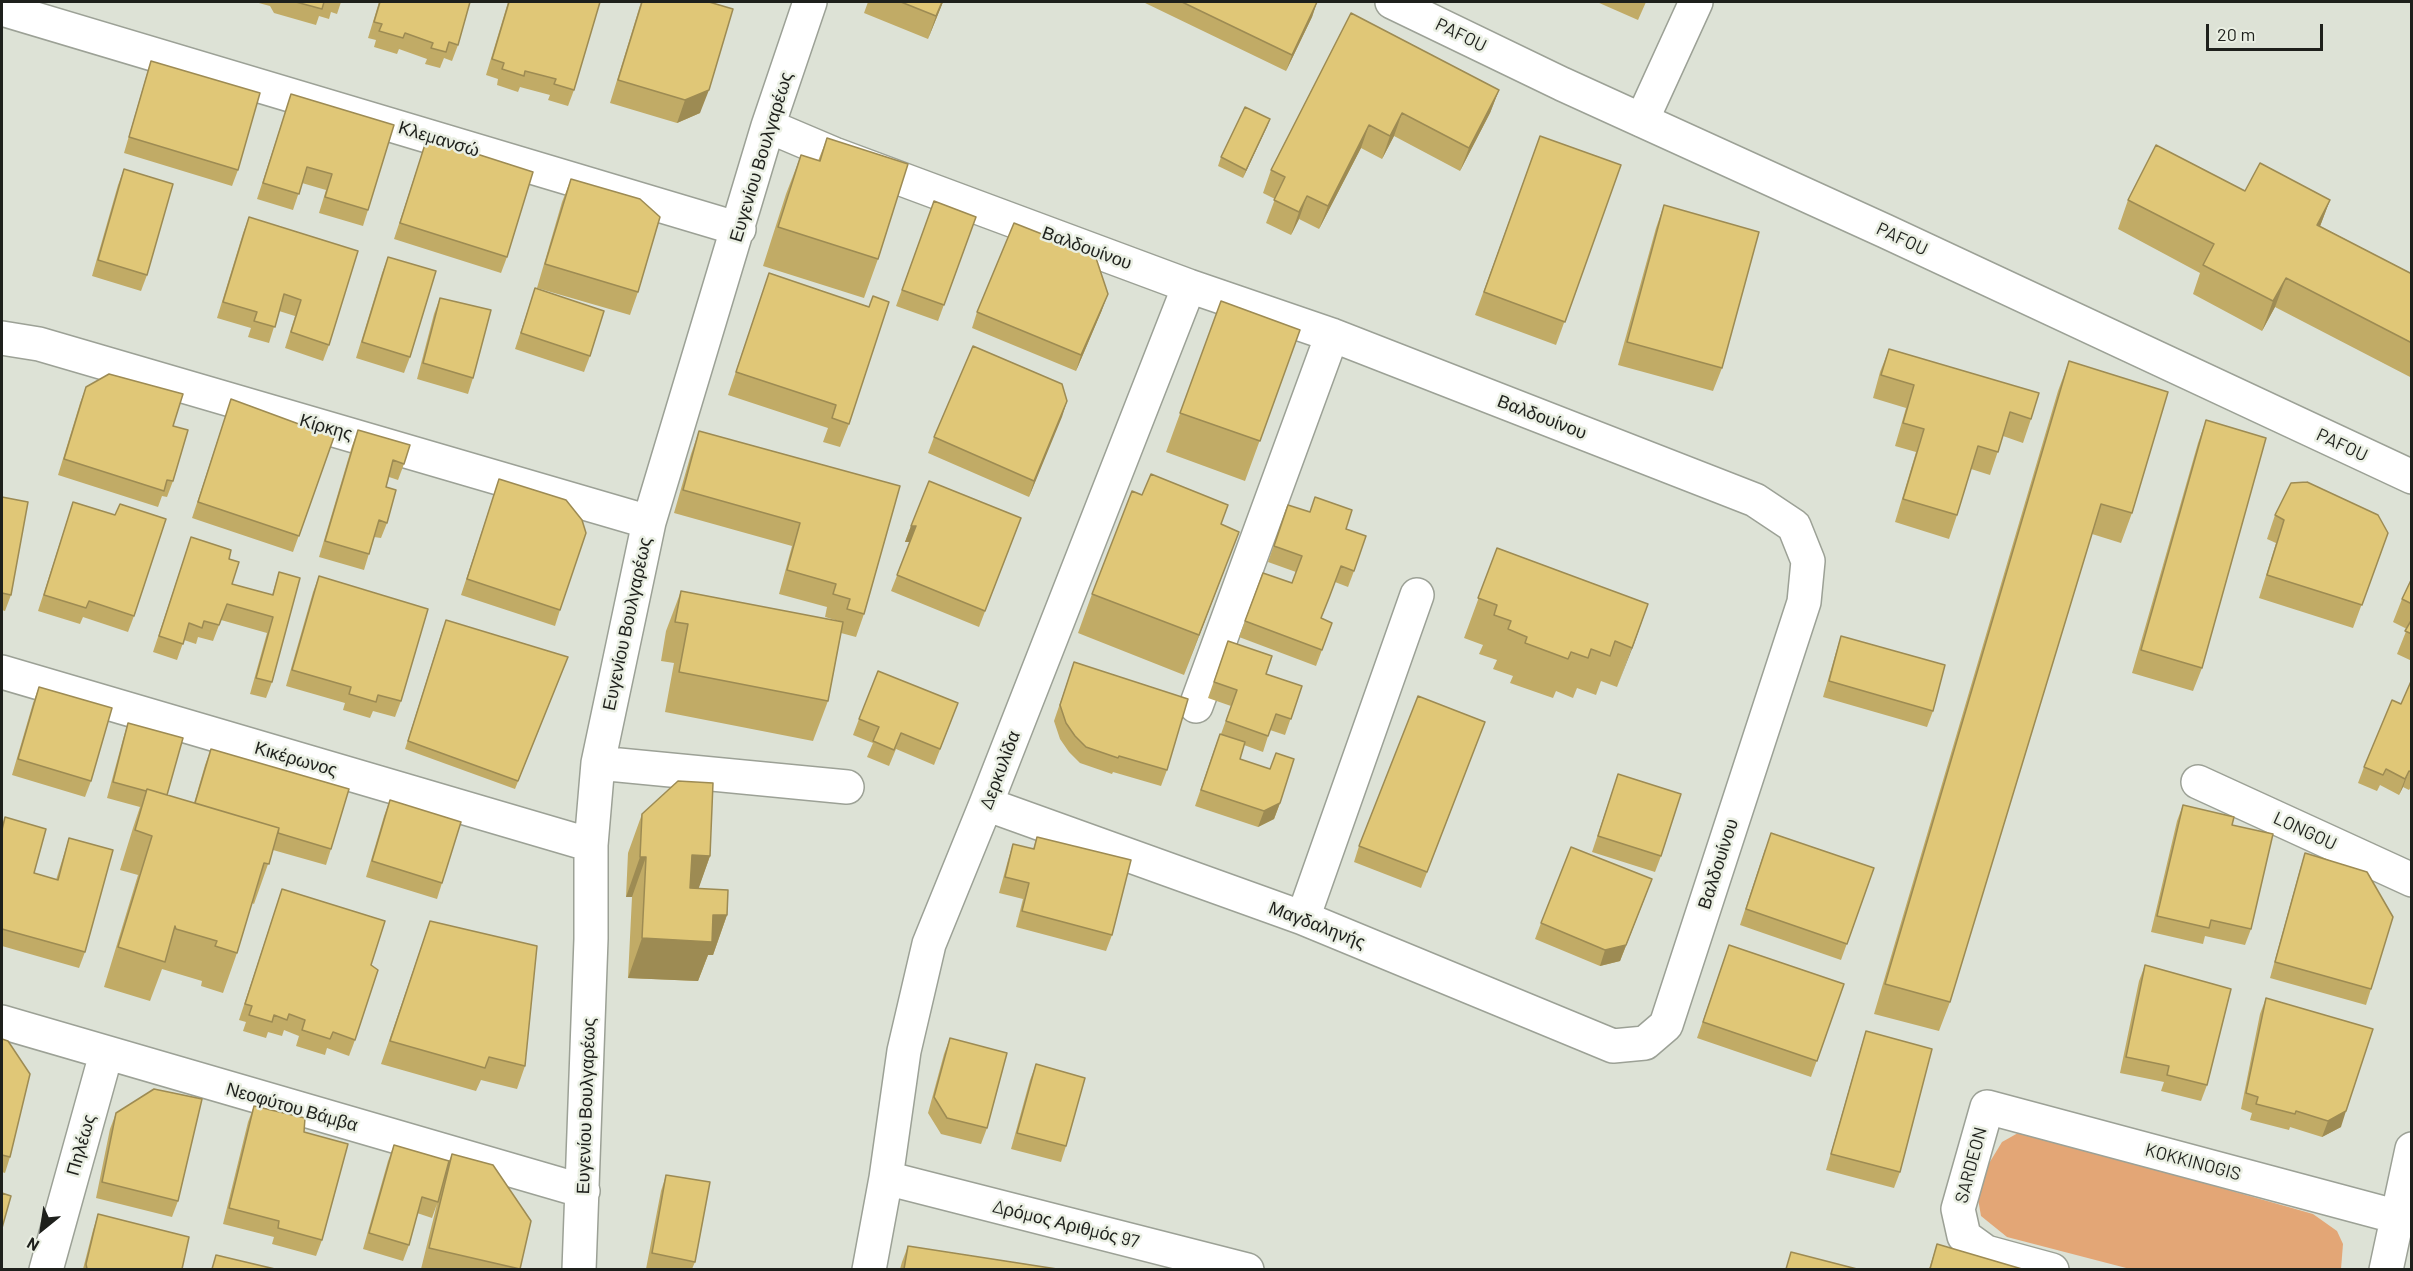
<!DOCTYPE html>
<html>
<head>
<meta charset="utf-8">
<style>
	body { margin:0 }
	#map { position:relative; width:2413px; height:1271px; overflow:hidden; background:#dde2d6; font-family:Barlow,sans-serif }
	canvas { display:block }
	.frame { position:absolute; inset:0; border:3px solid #1e201c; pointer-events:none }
	.north { position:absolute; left:12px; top:1199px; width:60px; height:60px; -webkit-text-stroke:4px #eaefe3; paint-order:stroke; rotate:210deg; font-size:16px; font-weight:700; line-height:24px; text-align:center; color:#1e201c }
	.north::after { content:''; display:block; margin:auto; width:21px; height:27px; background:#1e201c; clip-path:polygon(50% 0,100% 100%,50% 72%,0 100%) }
	.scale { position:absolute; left:2206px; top:24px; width:117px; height:27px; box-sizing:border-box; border:3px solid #1e201c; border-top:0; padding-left:8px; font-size:18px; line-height:21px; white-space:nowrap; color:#1e201c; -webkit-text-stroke:4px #eaefe3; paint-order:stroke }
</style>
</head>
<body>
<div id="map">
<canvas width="2413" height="1271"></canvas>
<div class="frame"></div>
<div class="north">N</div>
<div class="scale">20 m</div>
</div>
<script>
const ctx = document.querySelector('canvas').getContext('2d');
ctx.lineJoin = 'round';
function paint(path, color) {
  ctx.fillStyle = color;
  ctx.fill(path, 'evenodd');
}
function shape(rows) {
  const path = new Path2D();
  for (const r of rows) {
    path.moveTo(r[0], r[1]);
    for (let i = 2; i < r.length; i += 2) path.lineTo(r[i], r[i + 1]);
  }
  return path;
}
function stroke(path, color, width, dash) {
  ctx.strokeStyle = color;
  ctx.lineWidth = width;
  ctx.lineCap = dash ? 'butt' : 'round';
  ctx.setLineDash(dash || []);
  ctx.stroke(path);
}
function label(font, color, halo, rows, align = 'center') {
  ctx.font = font + ' Barlow,sans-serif';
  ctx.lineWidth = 5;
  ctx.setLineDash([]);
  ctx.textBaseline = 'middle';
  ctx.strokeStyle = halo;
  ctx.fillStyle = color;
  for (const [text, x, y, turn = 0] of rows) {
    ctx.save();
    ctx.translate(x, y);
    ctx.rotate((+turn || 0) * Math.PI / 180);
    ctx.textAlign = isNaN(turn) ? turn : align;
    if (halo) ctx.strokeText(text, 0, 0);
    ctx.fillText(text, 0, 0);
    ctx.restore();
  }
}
paint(shape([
	[2018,1133,2031,1134,2313,1214,2337,1231,2343,1244,2341,1269,2130,1269,2007,1237,1981,1216,1978,1199,1988,1165,2002,1142]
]), '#e3a676');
const minor = shape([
	[2,9,739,229],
	[1642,120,1696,2],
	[768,126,834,154,1189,286,1332,335,1755,500,1794,526,1808,561,1804,602,1666,1025,1645,1043,1613,1046,1303,918,986,804],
	[2,338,39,344,649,522],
	[2,672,591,845],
	[1196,706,1332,335],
	[598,763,847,787],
	[2198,782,2412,880],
	[1303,918,1417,595],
	[2,1022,583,1191],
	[886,1178,1247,1270],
	[46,1270,106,1054],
	[579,1270,591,939,591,845,598,763,649,522,768,126,810,2],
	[869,1270,886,1178,904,1051,929,944,986,804,1189,286],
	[2052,1270,1986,1252,1964,1236,1958,1209,1987,1107,2398,1217],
	[2386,1270,2412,1149]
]);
const major = shape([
	[1392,2,1562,84,1885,231,2412,477]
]);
stroke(minor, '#9ca196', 36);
stroke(major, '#9ca196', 36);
stroke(minor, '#fff', 33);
stroke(major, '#fff', 33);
paint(shape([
	[255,2,341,2,337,14,331,12,329,19,319,16,316,25,274,13,270,6],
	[379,2,470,2,458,45,452,61,444,58,440,68,425,64,427,59,399,49,397,54,374,47,376,40,368,38],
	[508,2,600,2,574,90,568,106,548,100,550,95,520,87,518,92,497,85,498,79,486,75],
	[641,2,709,2,700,113,677,123,610,103],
	[868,2,943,2,928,39,864,13],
	[1143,2,1317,2,1312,17,1286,71],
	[1597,2,1646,2,1638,20],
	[1351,13,1499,90,1490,113,1460,171,1394,136,1382,159,1361,148,1319,229,1299,219,1291,235,1266,223,1275,199,1263,193,1271,170],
	[151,61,238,170,232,186,124,153,146,77],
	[291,94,368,210,363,226,319,213,326,190,302,183,293,210,257,199],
	[1270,119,1243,178,1218,166,1221,157],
	[1540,136,1621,165,1556,345,1475,315],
	[427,138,507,257,501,273,394,239],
	[827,138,878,259,864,298,763,266,786,194,801,155,818,161],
	[124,169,147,275,141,291,92,276,118,185],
	[571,179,638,292,630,315,537,288,562,202],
	[2245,191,2330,200,2320,226,2412,274,2412,378,2275,307,2262,331,2193,294,2200,273,2118,229,2128,200],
	[934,201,976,217,938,321,896,306],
	[1664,205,1722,368,1713,391,1618,365,1656,228],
	[249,217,329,345,323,361,285,348,295,316,279,311,269,343,248,337,251,328,217,318,243,233],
	[388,257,410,357,404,373,356,358,382,273],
	[769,273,849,424,840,447,823,442,828,428,728,395],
	[535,288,590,356,584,372,515,349],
	[440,298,473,378,468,394,417,379,434,314],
	[1221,301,1300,330,1245,481,1166,452],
	[1102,310,1076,371,972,328,977,312],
	[1889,349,2031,419,2023,443,2003,436,1990,475,1971,469,1957,515,1949,539,1895,522,1916,452,1895,446,1906,408,1873,398,1880,372],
	[2069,361,2132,513,2121,543,2092,534,1950,1002,1939,1031,1874,1014,2058,391],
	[86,387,173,426,173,481,167,497,162,496,158,507,58,475,80,403],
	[231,399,334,437,293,552,192,518],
	[1067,401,1029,497,928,453,934,437],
	[2206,420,2202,668,2193,691,2132,673,2198,443],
	[358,430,404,464,398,480,389,477,386,487,387,523,381,538,374,537,364,570,319,557,352,446],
	[699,431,900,486,864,614,856,637,841,633,828,701,813,741,665,712,674,663,661,661,666,631,681,591,842,622,825,617,827,607,779,594,792,546,674,513,691,454],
	[499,479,560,610,555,626,461,595],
	[2,497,11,595,5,611,2,610],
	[73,502,134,616,128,632,83,617,80,624,38,611],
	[1288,505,1346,529,1354,571,1348,587,1335,582,1321,618,1332,623,1316,666,1239,637,1263,573,1292,583,1296,572,1268,562],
	[2275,515,2388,533,2353,628,2259,598,2276,543,2267,539],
	[1021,518,979,627,891,591,910,542,905,542,911,526],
	[191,537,229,559,232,584,272,595,279,572,272,682,266,698,250,694,267,633,221,620,213,641,198,637,196,644,184,640,177,660,153,652],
	[1497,548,1648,604,1617,687,1601,681,1596,695,1577,688,1573,698,1556,691,1553,698,1510,683,1513,676,1493,669,1497,660,1479,654,1483,645,1464,638],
	[1224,571,1184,675,1078,633,1092,594],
	[319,576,401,701,395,717,373,711,370,718,343,710,345,703,286,686,313,592],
	[2412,578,2412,661,2397,654,2407,629,2393,622,2402,599],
	[443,628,568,657,515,789,405,749],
	[1841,636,1933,711,1927,727,1823,697,1836,652],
	[1228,641,1266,674,1302,686,1285,735,1270,730,1263,752,1244,745,1240,759,1280,803,1274,819,1258,827,1195,806,1214,750,1220,734,1221,734,1231,706,1208,698],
	[1074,662,1167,770,1161,786,1113,772,1112,774,1080,763,1069,752,1060,739,1054,721],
	[2412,679,2412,785,2409,790,2403,787,2399,795,2380,785,2377,791,2358,783,2364,767,2401,704],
	[39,687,91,781,85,797,12,775,33,703],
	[859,719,952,719,934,765,896,749,889,766,867,757,873,743,853,735],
	[1485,722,1421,888,1354,862,1359,846],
	[128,723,167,795,194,803,205,765,211,749,331,849,326,865,273,850,254,904,252,903,237,953,223,993,201,986,202,981,162,969,150,1001,104,987,138,875,120,870,133,828,140,807,107,798,123,739],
	[1618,774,1661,856,1655,872,1592,852],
	[390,800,442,883,437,899,366,877,384,816],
	[2183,805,2232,825,2251,929,2245,945,2205,936,2203,944,2151,932,2177,821],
	[642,814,710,856,698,889,727,915,713,955,708,955,698,981,628,978,632,897,626,897,628,853],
	[5,817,34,873,56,880,64,854,69,838,85,952,79,968,2,946,2,827],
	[1037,837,1112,935,1106,951,1016,927,1023,899,999,893,1008,860,1013,844,1033,849],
	[1765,849,1874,868,1841,960,1740,925],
	[2305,853,2371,989,2366,1005,2270,978,2300,869],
	[282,889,371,965,355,1040,349,1056,327,1048,325,1055,296,1046,299,1036,284,1030,282,1036,268,1032,266,1038,243,1031,246,1022,239,1020],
	[1646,895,1620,961,1600,966,1535,939,1541,923],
	[430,921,525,1066,517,1089,481,1080,476,1091,381,1064],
	[1729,945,1844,984,1811,1077,1697,1038],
	[2145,965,2207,1085,2201,1101,2161,1091,2164,1082,2120,1073,2139,981],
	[2266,998,2341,1127,2322,1137,2290,1127,2289,1130,2250,1120,2252,1113,2241,1109,2260,1014],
	[1866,1031,1900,1172,1894,1188,1826,1170,1861,1047],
	[950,1038,987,1128,981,1144,941,1134,928,1113,944,1054],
	[2,1039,10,1157,5,1173,2,1172],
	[1036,1064,1066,1146,1061,1162,1011,1149,1030,1080],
	[254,1106,304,1132,322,1240,316,1256,272,1244,274,1237,223,1224,248,1122],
	[116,1113,178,1201,172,1217,96,1198,110,1129],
	[394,1145,449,1161,452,1154,520,1269,421,1269,437,1204,432,1218,417,1213,409,1245,403,1261,363,1249,388,1161],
	[666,1175,695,1262,692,1269,646,1269,661,1191],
	[98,1214,182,1269,83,1269,93,1230],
	[1937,1244,2022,1269,1929,1269],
	[908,1246,1057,1269,900,1269,902,1262]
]), '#c1ab66');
paint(shape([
	[942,2,943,2,928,39,936,16],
	[1317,2,1312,17,1286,71,1292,55],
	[709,90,700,113,677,123,685,100],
	[1499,90,1490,113,1460,171,1469,148],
	[1402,113,1394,136,1382,159,1390,136],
	[1270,119,1267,127,1243,178,1246,170],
	[1369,125,1361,148,1319,229,1328,206],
	[1307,196,1299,219,1291,235,1299,212],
	[2330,200,2319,229,2317,225],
	[2286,278,2275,307,2262,331,2273,301],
	[1108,294,1102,310,1076,371,1081,355],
	[1067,401,1062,417,1029,497,1034,481],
	[911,526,916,526,910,542,905,542],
	[1239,532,1184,675,1199,635],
	[1648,604,1634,644,1617,687],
	[2409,771,2403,787,2399,795,2405,779],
	[1280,803,1274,819,1258,827,1264,811],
	[692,855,710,856,696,896,677,895],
	[640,857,646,857,632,897,626,897],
	[1652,879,1620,961,1600,966,1605,950],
	[713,915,727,915,713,955,708,955,698,981,628,978,642,938],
	[2346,1111,2341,1127,2322,1137,2328,1121]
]), '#9d8b53');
const building = shape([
	[296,2,324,2,322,9,296,2],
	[380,2,470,2,458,45,449,42,446,52,431,48,433,43,405,33,403,38,379,31,382,24,374,22,380,2],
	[509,2,600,2,574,90,554,84,556,79,525,71,524,76,502,69,504,63,492,59,509,2],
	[642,2,709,2,733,9,709,90,685,100,618,80,642,2],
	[901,2,942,2,936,16,901,2],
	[1182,2,1317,2,1292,55,1182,2],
	[1351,13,1499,90,1469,148,1402,113,1390,136,1369,125,1328,206,1307,196,1299,212,1274,200,1285,177,1271,170,1351,13],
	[151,61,260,93,238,170,129,137,151,61],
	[291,94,394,125,368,210,325,197,332,174,307,167,299,194,263,183,291,94],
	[1245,107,1270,119,1246,170,1221,157,1245,107],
	[1540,136,1621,165,1565,322,1484,292,1540,136],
	[427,138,533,172,507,257,400,223,427,138],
	[827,138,908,164,878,259,778,227,801,155,820,161,827,138],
	[2156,145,2245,191,2260,163,2330,200,2317,225,2412,274,2412,343,2286,278,2273,301,2203,265,2214,244,2128,200,2156,145],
	[124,169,173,184,147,275,98,260,124,169],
	[571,179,640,199,660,217,638,292,545,264,571,179],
	[934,201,976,217,944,305,902,290,934,201],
	[1664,205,1759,232,1722,368,1627,342,1664,205],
	[249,217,358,251,329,345,291,332,301,300,284,294,275,327,254,321,257,312,223,302,249,217],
	[1014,223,1095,255,1108,294,1081,355,977,312,1014,223],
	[388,257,436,271,410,357,362,342,388,257],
	[769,273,869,307,873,296,889,302,849,424,832,418,836,405,736,372,769,273],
	[535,288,604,311,590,356,521,333,535,288],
	[440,298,491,310,473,378,423,363,440,298],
	[1221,301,1300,330,1260,441,1180,413,1221,301],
	[973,346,1062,384,1067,401,1034,481,934,437,973,346],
	[1889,349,2039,393,2031,419,2010,412,1998,452,1978,446,1957,515,1903,499,1924,429,1903,423,1914,385,1881,375,1889,349],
	[2069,361,2168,392,2132,513,2101,504,1950,1002,1885,984,2069,361],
	[109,374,183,394,173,426,188,430,173,481,167,480,164,491,64,459,86,387,109,374],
	[231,399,334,437,299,536,198,502,231,399],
	[2206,420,2266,438,2202,668,2141,650,2206,420],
	[358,430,410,445,404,464,393,460,386,487,396,490,387,523,379,520,369,554,325,541,358,430],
	[699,431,900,486,864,614,847,609,850,599,833,594,836,584,787,570,800,523,683,490,699,431],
	[1151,474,1228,505,1221,524,1239,532,1199,635,1092,594,1132,491,1142,495,1151,474],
	[499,479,566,500,582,520,586,533,560,610,467,579,499,479],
	[929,481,1021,518,985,611,897,575,916,526,911,526,929,481],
	[2307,482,2378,515,2388,533,2362,605,2267,575,2284,520,2275,515,2291,483,2307,482],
	[2,497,28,502,11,595,2,593,2,497],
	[1315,497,1352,510,1346,529,1366,536,1354,571,1341,566,1329,598,1321,618,1332,623,1322,650,1245,621,1263,573,1292,583,1302,556,1274,546,1288,505,1310,512,1315,497],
	[73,502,115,515,120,504,166,519,134,616,89,601,86,608,44,595,73,502],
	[191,537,231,550,229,559,239,562,232,584,273,595,279,572,300,578,272,682,256,678,273,617,227,604,219,625,204,621,202,628,189,623,183,644,159,636,191,537],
	[1497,548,1648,604,1632,648,1615,641,1610,656,1591,649,1588,658,1571,652,1568,659,1525,643,1527,637,1508,629,1511,621,1494,615,1497,605,1478,598,1497,548],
	[319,576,428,609,401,701,378,695,376,702,349,694,351,687,292,670,319,576],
	[2412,578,2412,604,2402,599,2412,578],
	[681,591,843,622,828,701,679,672,688,624,675,622,681,591],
	[2412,619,2412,634,2405,631,2412,619],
	[446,620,568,657,518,781,408,741,446,620],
	[1841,636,1945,665,1933,711,1829,681,1841,636],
	[1228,641,1272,656,1266,674,1302,686,1291,719,1276,714,1268,736,1226,721,1237,690,1214,682,1228,641],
	[1074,662,1188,699,1167,770,1119,756,1118,758,1086,747,1075,736,1066,723,1060,705,1074,662],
	[878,671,958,703,940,749,901,733,894,750,873,741,879,727,859,719,878,671],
	[2412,679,2412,772,2409,771,2405,779,2386,769,2383,775,2364,767,2392,700,2401,704,2412,679],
	[39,687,112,708,91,781,18,759,39,687],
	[1418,696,1485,722,1427,872,1359,846,1418,696],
	[128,723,183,738,167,795,147,789,146,791,113,782,128,723],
	[1220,734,1245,742,1240,759,1270,769,1276,753,1294,759,1280,803,1264,811,1201,790,1220,734],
	[211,749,349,789,331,849,278,833,279,828,195,803,211,749],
	[1618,774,1681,794,1661,856,1598,836,1618,774],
	[678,781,713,783,710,856,692,855,690,888,728,890,727,915,713,915,712,942,642,938,646,857,640,857,642,814,678,781],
	[147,789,279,828,269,864,264,863,237,953,215,946,217,941,176,929,175,926,165,962,118,947,152,836,135,830,147,789],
	[390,800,461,822,442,883,372,861,390,800],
	[2183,805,2234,817,2232,825,2273,834,2251,929,2211,920,2209,928,2157,916,2183,805],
	[5,817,46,829,34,873,58,880,69,838,113,850,85,952,2,929,2,830,5,817],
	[1771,833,1874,868,1847,944,1746,909,1771,833],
	[1037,837,1131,860,1112,935,1022,911,1029,883,1005,877,1013,844,1034,849,1037,837],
	[1571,847,1652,879,1626,945,1605,950,1541,923,1571,847],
	[2305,853,2367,872,2393,917,2371,989,2275,962,2305,853],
	[282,889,385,921,371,965,378,970,355,1040,333,1032,330,1039,302,1030,305,1020,289,1014,287,1020,274,1015,272,1022,249,1015,252,1006,245,1004,282,889],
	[430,921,537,946,525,1066,489,1057,485,1068,390,1041,430,921],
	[1729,945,1844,984,1817,1061,1703,1022,1729,945],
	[2145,965,2231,989,2207,1085,2167,1075,2169,1066,2126,1057,2145,965],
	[2266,998,2373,1029,2346,1111,2328,1121,2296,1111,2295,1114,2256,1104,2258,1097,2246,1093,2266,998],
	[1866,1031,1932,1049,1900,1172,1831,1154,1866,1031],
	[950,1038,1007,1053,987,1128,947,1118,934,1097,950,1038],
	[2,1039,8,1041,30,1074,10,1157,2,1155,2,1039],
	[1036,1064,1085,1078,1066,1146,1017,1133,1036,1064],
	[154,1089,202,1099,178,1201,102,1182,116,1113,154,1089],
	[254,1106,305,1118,304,1132,348,1144,322,1240,278,1228,279,1221,229,1208,254,1106],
	[394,1145,449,1161,438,1202,422,1197,409,1245,369,1233,394,1145],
	[452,1154,493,1165,531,1221,520,1269,429,1248,452,1154],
	[666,1175,710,1182,695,1262,652,1253,666,1175],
	[2,1193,11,1196,2,1228,2,1193],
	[98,1214,189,1237,182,1269,87,1269,86,1264,98,1214],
	[1937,1244,2022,1269,1930,1269,1937,1244],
	[908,1246,1057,1269,904,1269,908,1246],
	[1791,1252,1857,1269,1786,1269,1791,1252],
	[216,1255,275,1269,212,1269,216,1255]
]);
paint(building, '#e0c777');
stroke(building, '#9d8b53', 1.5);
label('18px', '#1e201c', '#eaefe3', [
	["PAFOU",1461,35,26],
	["Κλεμανσώ",439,139,17],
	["Ευγενίου Βουλγαρέως",761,157,-73],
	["PAFOU",1902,239,25],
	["Βαλδουίνου",1087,248,20],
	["Βαλδουίνου",1542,417,21],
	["Κίρκης",326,427,16],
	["PAFOU",2342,445,25],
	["Ευγενίου Βουλγαρέως",627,624,-78],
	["Κικέρωνος",296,759,16],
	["Δερκυλίδα",1000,770,-69],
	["LONGOU",2305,831,25],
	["Βαλδουίνου",1718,864,-72],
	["Μαγδαληνής",1317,925,21],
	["Ευγενίου Βουλγαρέως",586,1106,-88],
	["Νεοφύτου Βάμβα",292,1107,16],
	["Πηλέως",81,1145,-74],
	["KOKKINOGIS",2193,1162,15],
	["SARDEON",1971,1165,-75],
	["Δρόμος Αριθμός 97",1066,1224,14]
]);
</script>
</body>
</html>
